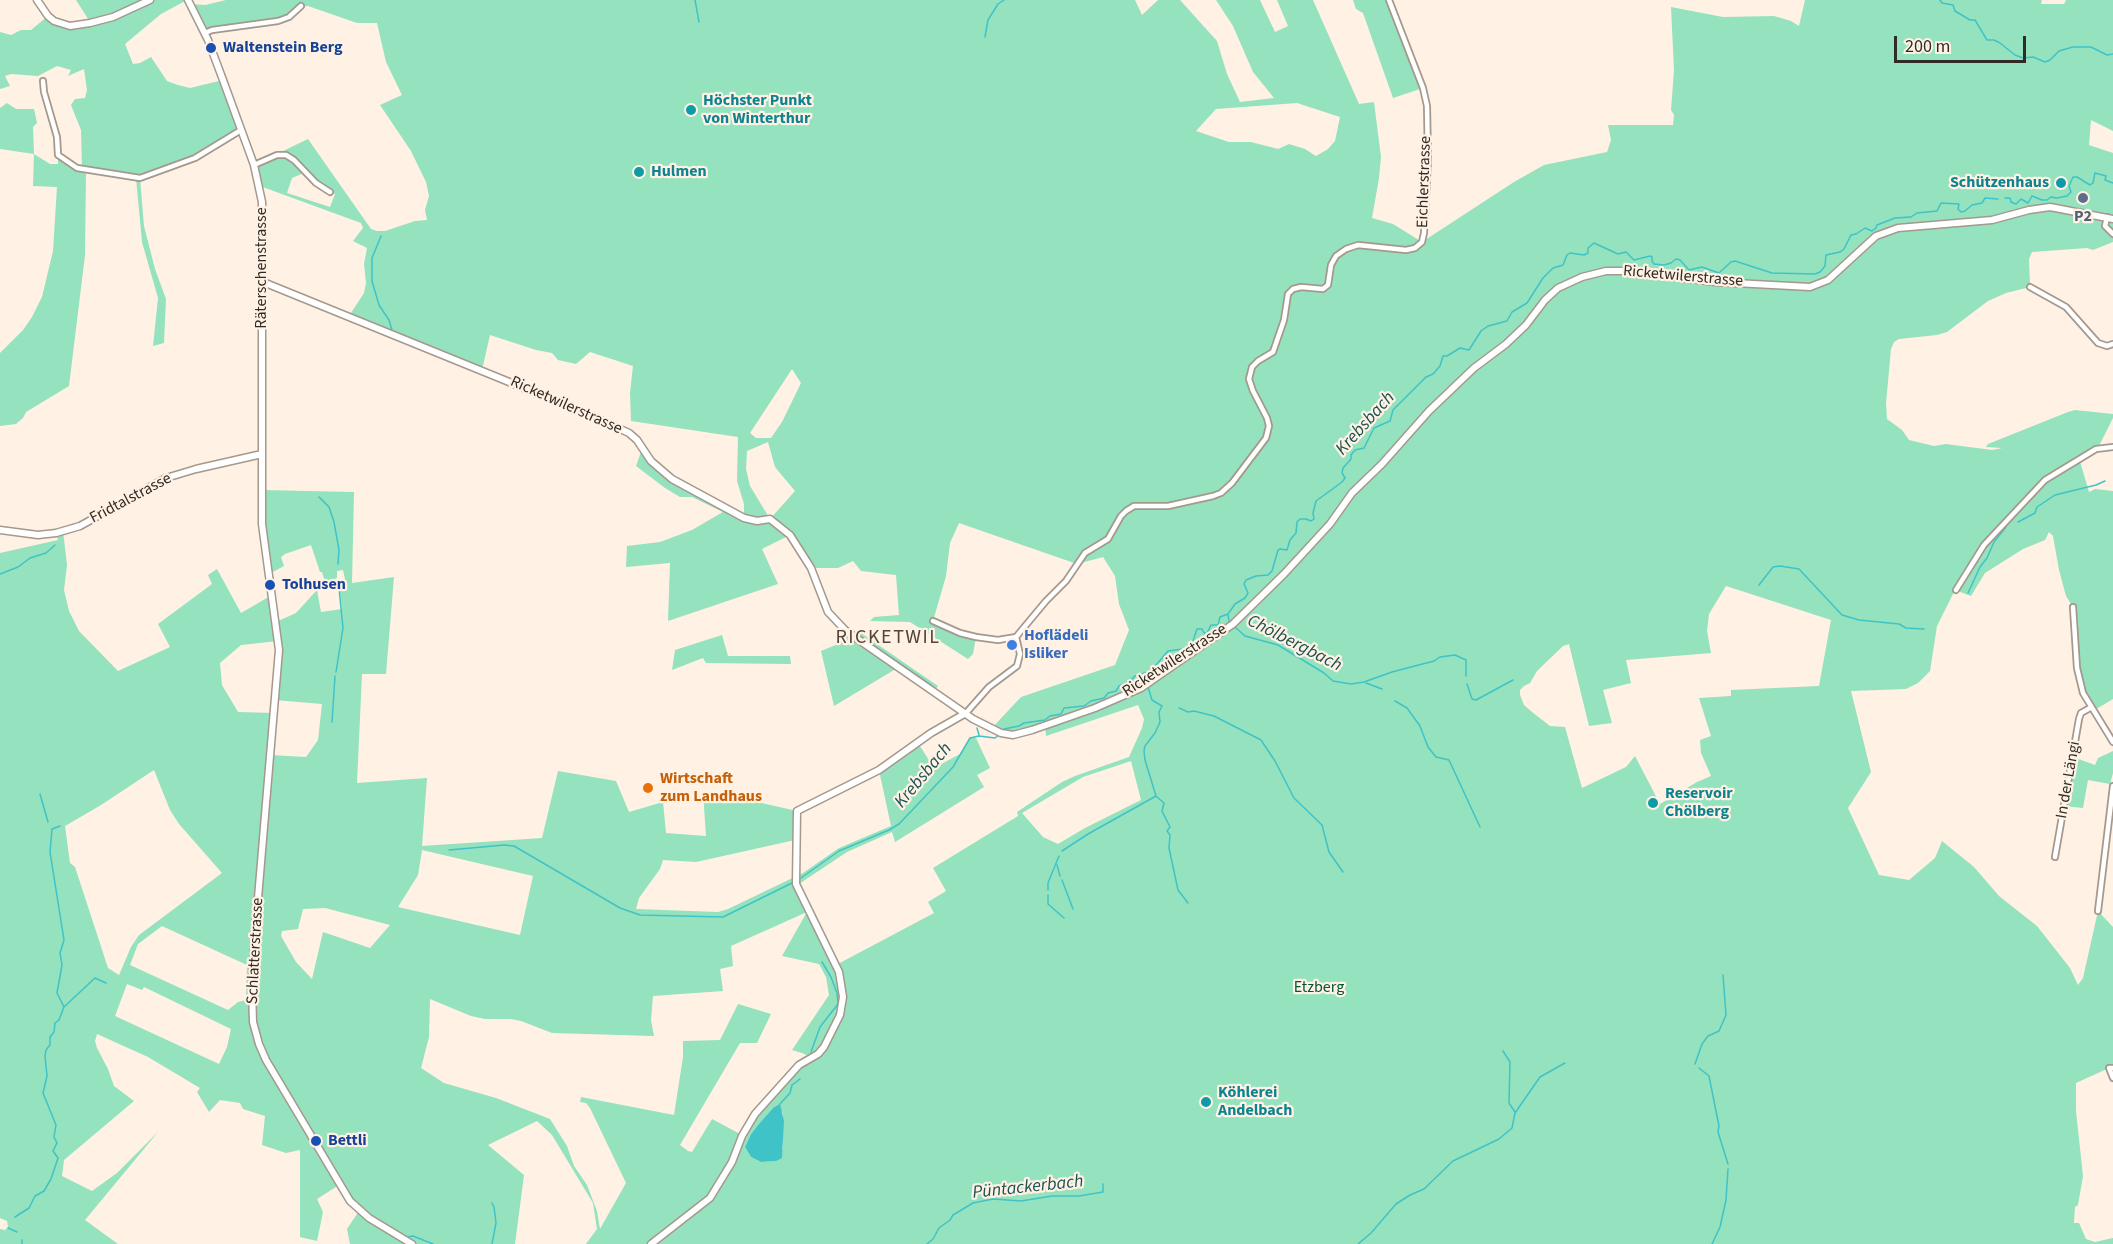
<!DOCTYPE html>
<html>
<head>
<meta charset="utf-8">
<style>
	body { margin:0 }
	#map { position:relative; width:2113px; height:1244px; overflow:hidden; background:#fff1e3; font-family:"Source Sans 3",sans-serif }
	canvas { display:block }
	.scale { position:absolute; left:1894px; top:36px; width:132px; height:27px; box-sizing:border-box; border:3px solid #302b26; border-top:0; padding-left:8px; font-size:18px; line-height:21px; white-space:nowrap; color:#302b26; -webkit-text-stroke:4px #fff1e3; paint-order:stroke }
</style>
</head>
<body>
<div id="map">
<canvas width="2113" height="1244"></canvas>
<div class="scale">200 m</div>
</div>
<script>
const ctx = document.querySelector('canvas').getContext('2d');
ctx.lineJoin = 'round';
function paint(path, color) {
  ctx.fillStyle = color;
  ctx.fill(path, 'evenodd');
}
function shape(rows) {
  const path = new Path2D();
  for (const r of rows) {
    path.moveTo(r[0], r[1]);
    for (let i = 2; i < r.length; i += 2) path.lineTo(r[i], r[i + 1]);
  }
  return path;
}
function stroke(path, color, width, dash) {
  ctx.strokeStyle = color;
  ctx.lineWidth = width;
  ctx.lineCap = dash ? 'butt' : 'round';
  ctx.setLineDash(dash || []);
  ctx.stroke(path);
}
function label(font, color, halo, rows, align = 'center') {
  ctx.font = font + ' "Source Sans 3",sans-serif';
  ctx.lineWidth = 4.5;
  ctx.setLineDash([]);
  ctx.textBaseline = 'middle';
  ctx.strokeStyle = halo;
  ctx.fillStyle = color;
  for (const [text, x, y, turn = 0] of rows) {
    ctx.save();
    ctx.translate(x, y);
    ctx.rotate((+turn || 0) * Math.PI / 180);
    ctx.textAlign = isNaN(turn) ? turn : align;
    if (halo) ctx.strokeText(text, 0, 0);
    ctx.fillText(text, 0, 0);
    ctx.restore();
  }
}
paint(shape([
	[76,0,187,0,161,14,125,44,133,64,140,63,151,57,167,81,178,85,190,88,223,80,241,130,211,149,140,178,144,226,155,269,166,299,164,343,153,346,158,298,142,242,136,178,86,170,85,255,69,386,26,412,23,418,16,424,0,426,0,353,23,330,32,317,42,297,53,251,57,187,33,186,34,154,0,149,0,108,7,103,16,109,34,109,37,123,33,127,34,154,50,164,58,164,58,155,82,169,81,130,71,105,75,99,85,98,87,90,84,69,68,76,71,70,57,66,38,76,11,74,5,76,10,86,0,89,0,32,11,35,21,30,31,30,48,16,62,24,90,22],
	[226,0,1135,0,1142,15,1158,0,1180,0,1217,41,1227,74,1240,102,1274,98,1253,72,1233,26,1216,0,1260,0,1275,32,1288,26,1277,0,1313,0,1359,104,1374,102,1381,157,1379,178,1372,218,1393,224,1422,242,1514,182,1544,165,1607,152,1611,140,1608,125,1673,125,1674,115,1671,110,1674,70,1671,7,1723,17,1774,16,1791,21,1799,26,1805,0,2042,0,2041,4,2064,4,2066,0,2113,0,2113,131,2091,120,2089,145,2113,153,2113,242,2093,250,2087,248,2032,252,2029,259,2030,287,2006,293,1988,301,1947,332,1937,335,1899,339,1894,342,1891,349,1886,403,1887,419,1902,430,1909,440,1934,446,1946,444,1992,450,2002,448,1986,447,1988,444,2068,412,2075,410,2113,414,2113,418,2100,444,2096,449,2079,458,2089,492,2095,489,2113,491,2113,699,2093,711,2083,693,2077,668,2073,607,2066,596,2059,570,2053,536,2049,532,2045,540,2023,549,1985,573,1971,596,1955,590,1937,626,1930,671,1918,683,1906,689,1851,691,1871,772,1848,808,1879,875,1909,880,1935,858,1942,841,1974,867,1999,896,2037,926,2070,968,2078,985,2083,978,2098,911,2113,927,2113,1068,2109,1068,2076,1083,2076,1111,2083,1176,2078,1205,2075,1207,2074,1223,2079,1223,2086,1239,2095,1242,2113,1238,2113,1244,586,1244,597,1229,593,1203,552,1135,537,1121,488,1145,524,1175,515,1244,350,1244,347,1229,359,1211,339,1185,317,1199,323,1212,317,1241,300,1237,300,1150,286,1153,262,1145,265,1116,243,1109,240,1103,220,1100,209,1112,197,1092,200,1088,148,1057,97,1034,95,1041,97,1048,108,1069,114,1086,134,1101,64,1160,62,1176,92,1191,117,1173,158,1132,85,1220,118,1244,0,1244,0,1229,5,1230,8,1227,7,1221,0,1218,0,553,58,540,56,533,63,531,67,565,64,590,69,611,79,631,118,671,170,647,158,624,212,584,208,575,217,569,241,613,272,595,276,622,296,613,317,590,321,612,342,609,339,585,346,584,343,570,337,571,337,578,325,582,322,572,320,572,311,545,285,554,281,557,284,566,269,574,262,490,354,492,352,583,394,577,386,674,362,674,357,783,427,778,422,846,542,838,558,771,616,781,629,812,663,802,666,833,706,836,703,792,726,795,797,811,795,840,696,862,663,860,660,869,639,898,636,909,718,912,728,909,803,873,839,848,891,826,879,770,918,743,934,768,960,754,970,738,976,738,990,768,977,775,984,787,895,842,892,832,847,852,799,884,836,965,934,913,928,902,946,891,933,868,1018,816,1017,812,1062,782,1075,776,1129,757,1142,728,1144,719,1138,705,1046,736,1045,726,1013,735,991,729,1021,697,1115,665,1129,630,1119,604,1115,576,1103,557,1077,564,959,523,950,543,946,576,933,621,976,637,973,654,968,659,910,622,870,621,874,617,899,615,896,575,861,571,853,561,838,568,811,568,790,535,762,549,778,584,668,621,670,563,626,567,627,546,660,542,692,530,723,512,692,497,680,497,665,488,636,466,642,449,660,470,744,517,744,504,737,481,738,437,631,421,630,393,633,366,590,352,576,364,558,360,552,353,536,350,490,335,482,370,349,316,364,293,366,283,364,264,367,248,353,241,363,228,361,223,260,186,254,165,308,139,371,229,377,231,385,231,415,221,427,220,425,210,429,196,426,182,411,151,380,105,402,95,386,62,377,23,357,23,308,6,301,6,289,17,205,33,191,4,205,5],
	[1297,103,1340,117,1335,141,1328,149,1316,156,1305,149,1289,144,1278,149,1251,142,1229,142,1196,131,1216,109],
	[306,172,321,187,335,194,330,207,287,193,292,178],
	[792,369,801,383,782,422,771,438,756,438,750,433],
	[768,442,775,467,795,491,770,519,750,486,746,469,747,451],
	[1726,586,1831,620,1819,686,1731,690,1731,696,1699,698,1711,736,1700,740,1701,753,1711,776,1697,782,1660,804,1635,756,1626,767,1582,788,1565,727,1550,726,1532,712,1524,705,1520,695,1520,690,1524,686,1530,683,1537,671,1563,646,1569,644,1589,726,1612,723,1603,690,1631,683,1626,660,1711,653,1707,631,1709,614],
	[278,641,275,700,322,704,318,740,306,757,270,755,274,713,238,712,222,685,220,663,241,645],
	[1131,761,1141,800,1085,828,1058,844,1043,837,1022,813,1083,777],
	[154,770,170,810,179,824,222,873,139,935,131,947,119,975,108,968,75,867,70,863,65,826,101,805],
	[422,850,533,876,520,935,398,907,418,875],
	[325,908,390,925,370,948,323,932,312,979,296,962,281,936,282,931,298,929,303,909],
	[807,912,782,956,819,964,826,977,829,995,792,1050,802,1053,811,1057,767,1099,742,1135,712,1119,692,1152,688,1151,680,1145,740,1043,757,1043,771,1014,738,1004,720,1040,683,1041,683,1057,674,1115,581,1097,580,1102,586,1103,590,1108,626,1183,600,1229,597,1211,587,1185,574,1166,567,1146,550,1119,496,1098,444,1083,421,1068,429,1037,430,999,471,1016,485,1019,511,1019,521,1021,552,1033,654,1036,651,1020,653,996,723,991,720,969,733,966,731,946],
	[162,926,247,965,246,1000,238,1002,228,1010,130,965,138,944],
	[127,984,142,990,144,987,231,1029,227,1047,219,1064,115,1016],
	[773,1108,783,1113,783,1149,776,1161,761,1162,751,1157,745,1147,751,1134],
	[1353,0,1389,0,1423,88,1393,98,1363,13,1356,9],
	[846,631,856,638,861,633,938,686,934,691,899,667,834,706,821,651,838,644],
	[722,635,728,656,790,656,791,664,706,663,703,658,672,670,675,650],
	[2113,751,2113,773,2110,784,2088,780,2083,808,2064,806,2073,757,2095,765,2098,758]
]), '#94e2be');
paint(shape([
	[780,1104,784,1121,782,1158,776,1161,761,1162,751,1157,745,1147,751,1134,759,1124,773,1108]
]), '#40c3c7');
stroke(shape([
	[695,0,699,22],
	[1940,0,1942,3,1953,5,1955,11,1970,20,1975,20,1987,40,1994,40,2000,43,2015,55,2023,58,2033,57,2045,62,2050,60,2059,51,2073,47,2091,47,2107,55,2113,54],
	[985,37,988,20,998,4,1004,0],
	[2005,198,2010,198,2011,202,2016,204,2021,199,2028,203,2032,196,2042,200,2047,200,2051,197,2057,198,2067,196,2071,192,2069,186,2073,177,2077,177,2090,185,2093,183,2095,173,2106,176,2105,180,2113,183],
	[381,236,372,258,372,281,379,305,389,320,392,330],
	[319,497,329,507,334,522,339,550,338,564],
	[2018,522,2035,513,2037,507,2055,495,2096,485,2105,481],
	[0,574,18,567,30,558,46,553,55,545],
	[1759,585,1773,567,1780,566,1799,569,1842,615,1859,620,1899,624,1906,628,1924,629],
	[1968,593,1980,567,1987,558,1994,542,2006,527],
	[1228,614,1229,621],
	[847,627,931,685],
	[1235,627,1245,636,1278,645,1324,673,1333,681,1351,684,1364,682,1392,672,1434,661,1440,657,1455,655,1466,660,1466,676],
	[336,672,343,628,339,588],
	[1366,683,1382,689],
	[1467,684,1472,699,1476,700,1513,680],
	[1395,701,1407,708,1420,726,1428,747,1436,757,1449,760,1480,827],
	[1179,708,1188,712,1194,711,1214,716,1261,740,1275,761,1294,798,1322,825,1329,852,1343,872],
	[332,722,335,676],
	[977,728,979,735],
	[1002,731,1004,729,1019,726,1024,723,1045,720,1050,716,1061,714,1064,708,1084,706,1091,701,1104,698,1108,693,1116,691,1119,686,1129,682,1135,676,1151,671,1168,651,1183,649,1192,644,1197,629,1202,629,1204,633,1207,633,1211,625,1218,625,1220,617,1228,614,1235,604,1245,598,1248,593,1244,584,1246,580,1256,576,1268,575,1272,571,1278,550,1280,549,1287,550,1290,540,1296,533,1297,522,1300,519,1306,519,1311,521,1314,519,1313,513,1316,501,1342,482,1345,478,1342,473,1343,468,1351,459,1351,455,1355,450,1364,448,1374,428,1390,421,1393,410,1426,377,1433,374,1440,366,1443,356,1447,356,1460,348,1469,350,1481,331,1488,326,1507,321,1512,312,1527,303,1543,278,1553,268,1563,265,1567,255,1570,253,1584,255,1588,253,1588,248,1594,243,1618,254,1626,252,1634,260,1650,256,1652,257,1652,261,1654,264,1664,265,1671,263,1676,259,1680,260,1689,270,1702,267,1719,273,1731,262,1735,261,1772,273,1815,274,1820,272,1825,266,1826,255,1840,252,1844,249,1851,235,1856,234,1865,228,1872,231,1876,228,1877,225,1895,218,1911,217,1917,213,1937,211,1941,203,1959,204,1958,209,1961,212,1965,211,1972,205,1982,203,1985,198,1998,199],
	[40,794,48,822],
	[1156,796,1164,803,1162,811,1170,827,1167,831,1170,835,1169,848,1178,890,1188,903],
	[449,850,504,845,514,846,620,908,640,915,723,917,794,882],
	[1062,851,1088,834,1156,796,1145,760,1144,751,1145,746,1155,733,1160,722,1159,712,1162,706,1152,700,1148,687],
	[1057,865,1060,876],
	[798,880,839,851,889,830,899,824,953,767,970,738,979,736,995,738,999,735],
	[1062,880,1073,909],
	[1048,890,1048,883,1059,856],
	[1048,895,1048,904,1064,918],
	[65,1006,95,978,106,983],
	[1503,1051,1510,1062,1509,1103,1515,1112],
	[811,1052,820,1027,838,1004,837,993,831,977,822,962],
	[1695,1064,1702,1044,1708,1036,1719,1031,1726,1015,1723,975],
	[1699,1068,1709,1076,1719,1126,1718,1132,1728,1164],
	[780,1104,790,1093,792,1085,800,1079],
	[15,1217,29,1208,35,1196,44,1191,51,1179,58,1158,53,1151,57,1143,54,1137,56,1125,43,1093,47,1076,45,1056,46,1050,50,1045,50,1037,54,1032,55,1023,59,1020,64,1007,57,993,62,965,60,953,64,940,50,852,52,829,60,826],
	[8,1228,17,1232],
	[407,1237,413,1236,433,1244],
	[22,1244,22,1240],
	[492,1244,496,1223,494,1207,492,1203],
	[927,1244,933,1239,939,1228,950,1220,953,1215,973,1203,993,1199,1021,1201,1052,1196,1079,1196,1103,1192,1103,1184],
	[1358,1244,1371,1233,1396,1204,1410,1195,1424,1189,1453,1161,1499,1139,1512,1128,1515,1113,1540,1077,1565,1063],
	[1712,1244,1720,1227,1726,1200,1728,1169]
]), '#40c3c7', 1.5);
const street = shape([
	[205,33,212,30,278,21,289,17,301,6],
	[43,81,44,92,57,137,58,155,77,168,140,178,195,158,241,130],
	[254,165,277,155,286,155,294,160,316,183,330,192],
	[2107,217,2105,226,2113,234],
	[2030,287,2066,307,2098,343,2107,346,2113,344],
	[1956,590,1984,545,2045,480,2096,449,2113,447],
	[2073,607,2077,668,2083,693,2113,742],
	[933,621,960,633,976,637,998,640,1016,637],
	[1016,637,1046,601,1066,581,1085,553,1108,539,1121,516,1126,511,1134,506,1168,506,1213,496,1221,493,1232,483,1266,438,1269,426,1267,418,1253,391,1249,379,1252,367,1258,361,1273,352,1284,320,1288,294,1293,289,1301,287,1323,289,1328,285,1331,265,1336,256,1346,249,1358,245,1406,250,1415,248,1422,242,1424,233,1428,159,1427,106,1423,88,1389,0],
	[966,713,989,687,1017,666,1020,654,1016,637],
	[2055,857,2079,719,2081,713,2090,708],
	[2098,911,2113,786],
	[2113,1068,2109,1068,2113,1078]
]);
const secondary = shape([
	[37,0,48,16,54,21,70,26,90,23,113,17,150,0],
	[188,0,208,40,223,80,254,165,262,202,262,524,279,650,254,945,252,990,253,1022,259,1044,266,1060,350,1201,369,1218,412,1244],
	[263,282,583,412,629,433,637,440,651,461,672,479,744,518,757,521,770,519,790,535,811,568,828,612,846,631,973,719,1001,733,1013,735,1032,730,1095,708,1141,688,1233,624,1284,574,1330,524,1352,493,1382,464,1429,411,1474,368,1506,344,1526,325,1545,300,1558,288,1582,277,1606,271,1623,271,1716,282,1810,287,1828,280,1876,236,1898,228,1992,220,2029,210,2050,207,2113,219],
	[0,530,38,535,56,533,80,526,166,478,196,469,262,454],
	[651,1244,710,1198,732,1162,742,1136,755,1114,799,1065,818,1054,824,1047,840,1015,843,997,839,972,796,884,797,811,879,770,931,733,966,713]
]);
stroke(street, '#a5988c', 8);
stroke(secondary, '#a5988c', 9);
stroke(street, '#fff', 4.5);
stroke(secondary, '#fff', 6);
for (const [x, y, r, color] of [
	[211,48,6,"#1a4fb4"],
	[691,110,6,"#0f9aa8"],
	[639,172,6,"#0f9aa8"],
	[2061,183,6,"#0f9aa8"],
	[2083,198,6,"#5c6f8a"],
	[270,585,6,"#1a4fb4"],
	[1012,645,6,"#3f7fe0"],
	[648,788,6,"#e8710a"],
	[1653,803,6,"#0f9aa8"],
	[1206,1102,6,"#0f9aa8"],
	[316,1141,6,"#1a4fb4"]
]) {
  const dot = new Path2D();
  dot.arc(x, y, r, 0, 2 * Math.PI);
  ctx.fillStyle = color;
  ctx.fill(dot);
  stroke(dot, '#fff1e3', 2);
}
label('bold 16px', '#164399', '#fff1e3', [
	["Waltenstein Berg",223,48],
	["Tolhusen",282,585],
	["Bettli",328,1141]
], 'left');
label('bold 16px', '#0d838f', '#fff1e3', [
	["Höchster Punkt",703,101],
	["von Winterthur",703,119],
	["Hulmen",651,172],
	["Schützenhaus",2049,183,"right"],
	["Reservoir",1665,794],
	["Chölberg",1665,812],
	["Köhlerei",1218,1093],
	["Andelbach",1218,1111]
], 'left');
label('16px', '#302b26', '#fff1e3', [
	["Eichlerstrasse",1425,182,-88],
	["Räterschenstrasse",262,268,-90],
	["Ricketwilerstrasse",1683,277,5],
	["Ricketwilerstrasse",566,406,24],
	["Fridtalstrasse",131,499,-28],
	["Ricketwilerstrasse",1175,661,-33],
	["In der Längi",2069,780,-80],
	["Schlatterstrasse",256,951,-87]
]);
label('bold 16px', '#4e5e75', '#fff1e3', [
	["P2",2083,217]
]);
label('bold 16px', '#366cbe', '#fff1e3', [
	["Hoflädeli",1024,636],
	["Isliker",1024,654]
], 'left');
label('bold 16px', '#c56008', '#fff1e3', [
	["Wirtschaft",660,779],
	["zum Landhaus",660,797]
], 'left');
label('16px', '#01553a', '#fff1e3', [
	["Etzberg",1319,988]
]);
label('italic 18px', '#195052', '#fff1e3', [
	["Krebsbach",1366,424,-48],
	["Chölbergbach",1294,644,27],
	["Krebsbach",924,776,-50],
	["Püntackerbach",1028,1188,-6]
]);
ctx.letterSpacing = '1.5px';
label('20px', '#52463b', '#fff1e3', [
	["RICKETWIL",888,639]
]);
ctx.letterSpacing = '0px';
</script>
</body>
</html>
